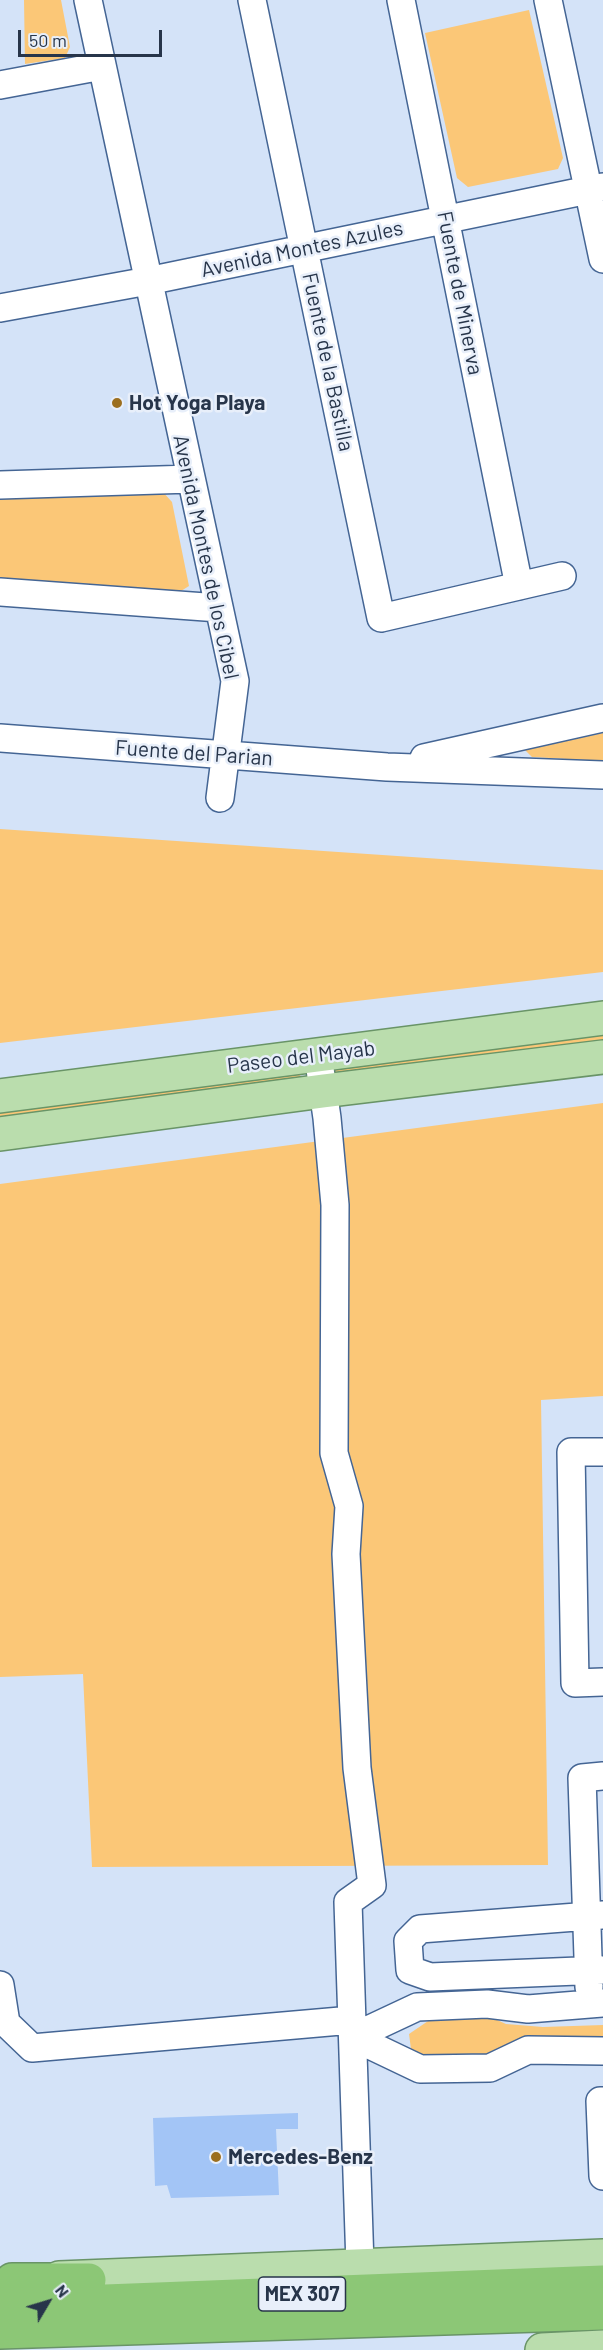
<!DOCTYPE html>
<html>
<head>
<meta charset="utf-8">
<style>
	body { margin:0 }
	#map { position:relative; width:603px; height:2350px; overflow:hidden; background:#d4e3f8; font-family:Barlow,sans-serif }
	canvas { display:block }
	.north { position:absolute; left:18px; top:2272px; width:60px; height:60px; -webkit-text-stroke:4px #e8effa; paint-order:stroke; rotate:52deg; font-size:16px; font-weight:700; line-height:24px; text-align:center; color:#27354a }
	.north::after { content:''; display:block; margin:auto; width:21px; height:27px; background:#27354a; clip-path:polygon(50% 0,100% 100%,50% 72%,0 100%) }
	.scale { position:absolute; left:18px; top:30px; width:144px; height:27px; box-sizing:border-box; border:3px solid #27354a; border-top:0; padding-left:8px; font-size:18px; line-height:21px; white-space:nowrap; color:#27354a; -webkit-text-stroke:4px #e8effa; paint-order:stroke }
</style>
</head>
<body>
<div id="map">
<canvas width="603" height="2350"></canvas>
<div class="north">N</div>
<div class="scale">50 m</div>
</div>
<script>
const ctx = document.querySelector('canvas').getContext('2d');
ctx.lineJoin = 'round';
function paint(path, color) {
  ctx.fillStyle = color;
  ctx.fill(path, 'evenodd');
}
function shape(rows) {
  const path = new Path2D();
  for (const r of rows) {
    path.moveTo(r[0], r[1]);
    for (let i = 2; i < r.length; i += 2) path.lineTo(r[i], r[i + 1]);
  }
  return path;
}
function stroke(path, color, width, dash) {
  ctx.strokeStyle = color;
  ctx.lineWidth = width;
  ctx.lineCap = dash ? 'butt' : 'round';
  ctx.setLineDash(dash || []);
  ctx.stroke(path);
}
function label(font, color, halo, rows, align = 'center') {
  ctx.font = font + ' Barlow,sans-serif';
  ctx.lineWidth = 5;
  ctx.setLineDash([]);
  ctx.textBaseline = 'middle';
  ctx.strokeStyle = halo;
  ctx.fillStyle = color;
  for (const [text, x, y, turn = 0] of rows) {
    ctx.save();
    ctx.translate(x, y);
    ctx.rotate((+turn || 0) * Math.PI / 180);
    ctx.textAlign = isNaN(turn) ? turn : align;
    if (halo) ctx.strokeText(text, 0, 0);
    ctx.fillText(text, 0, 0);
    ctx.restore();
  }
}
paint(shape([
	[24,0,61,0,70,47,65,58,25,64],
	[529,10,563,158,558,169,468,187,457,178,425,33],
	[162,491,172,502,189,586,181,591,0,581,0,497],
	[603,733,603,761,532,757,525,750],
	[0,829,603,870,603,972,0,1043],
	[603,1031,603,1042,332,1078,329,1067],
	[296,1072,302,1077,298,1081,0,1120,0,1111],
	[603,1103,603,1396,541,1400,548,1865,92,1867,83,1674,0,1677,0,1184],
	[486,2015,506,2024,543,2027,603,2025,603,2038,488,2061,434,2063,411,2049,409,2034,434,2017]
]), '#fbc777');
paint(shape([
	[298,2113,298,2129,276,2129,279,2195,171,2198,167,2185,155,2186,153,2118]
]), '#a3c5f6');
const minor = shape([
	[88,0,235,681,220,798],
	[252,0,381,618,562,576],
	[401,0,519,586],
	[548,0,603,259],
	[0,85,102,66],
	[0,308,148,281,603,187],
	[0,485,191,479],
	[0,592,219,608],
	[0,738,387,767,603,775],
	[424,758,603,718],
	[318,1055,327,1118,335,1205,334,1453,349,1506,346,1554,357,1768,372,1885,348,1902,360,2265],
	[603,1452,571,1452,575,1683,603,1682],
	[603,1915,420,1929,408,1941,410,1970,430,1977,603,1970],
	[0,1985,6,2023,32,2048,352,2020],
	[589,1987,582,1778,603,1776],
	[353,2037,420,2069,490,2068,528,2050,603,2051],
	[353,2037,417,2007,487,2004,528,2009,603,2003],
	[603,2101,600,2101,603,2176]
]);
const major = shape([
	[0,1096,603,1018],
	[0,1134,323,1091,603,1057],
	[59,2278,603,2256],
	[542,2350,603,2347]
]);
const highway = shape([
	[12,2280,89,2280],
	[0,2305,603,2282],
	[0,2332,603,2313]
]);
stroke(minor, '#446594', 30);
stroke(major, '#699467', 36);
stroke(highway, '#699467', 36);
stroke(minor, '#fff', 27);
stroke(major, '#baddad', 33);
stroke(highway, '#8cc776', 33);
for (const [x, y, r, color] of [
	[117,403,6,"#9c6f1f"],
	[216,2157,6,"#9c6f1f"]
]) {
  const dot = new Path2D();
  dot.arc(x, y, r, 0, 2 * Math.PI);
  ctx.fillStyle = color;
  ctx.fill(dot);
  stroke(dot, '#e8effa', 2);
}
for (const [x, y, w] of [
	[302,2294,87]
]) {
  const box = new Path2D();
  box.roundRect(x - w / 2, y - 17, w, 34, 4.5);
  ctx.fillStyle = '#e8effa';
  ctx.fill(box);
  stroke(box, '#27354a', 1.5);
}
label('bold 20px', '#27354a', null, [
	["MEX 307",302,2294]
]);
label('21px', '#27354a', '#e8effa', [
	["Avenida Montes Azules",302,249,-12],
	["Fuente de Minerva",460,293,79],
	["Fuente de la Bastilla",328,362,78],
	["Avenida Montes de los Cibel",206,557,78],
	["Fuente del Parian",194,753,4],
	["Paseo del Mayab",301,1057,-7]
]);
label('bold 21px', '#27354a', '#e8effa', [
	["Hot Yoga Playa",129,403],
	["Mercedes-Benz",228,2157]
], 'left');
</script>
</body>
</html>
